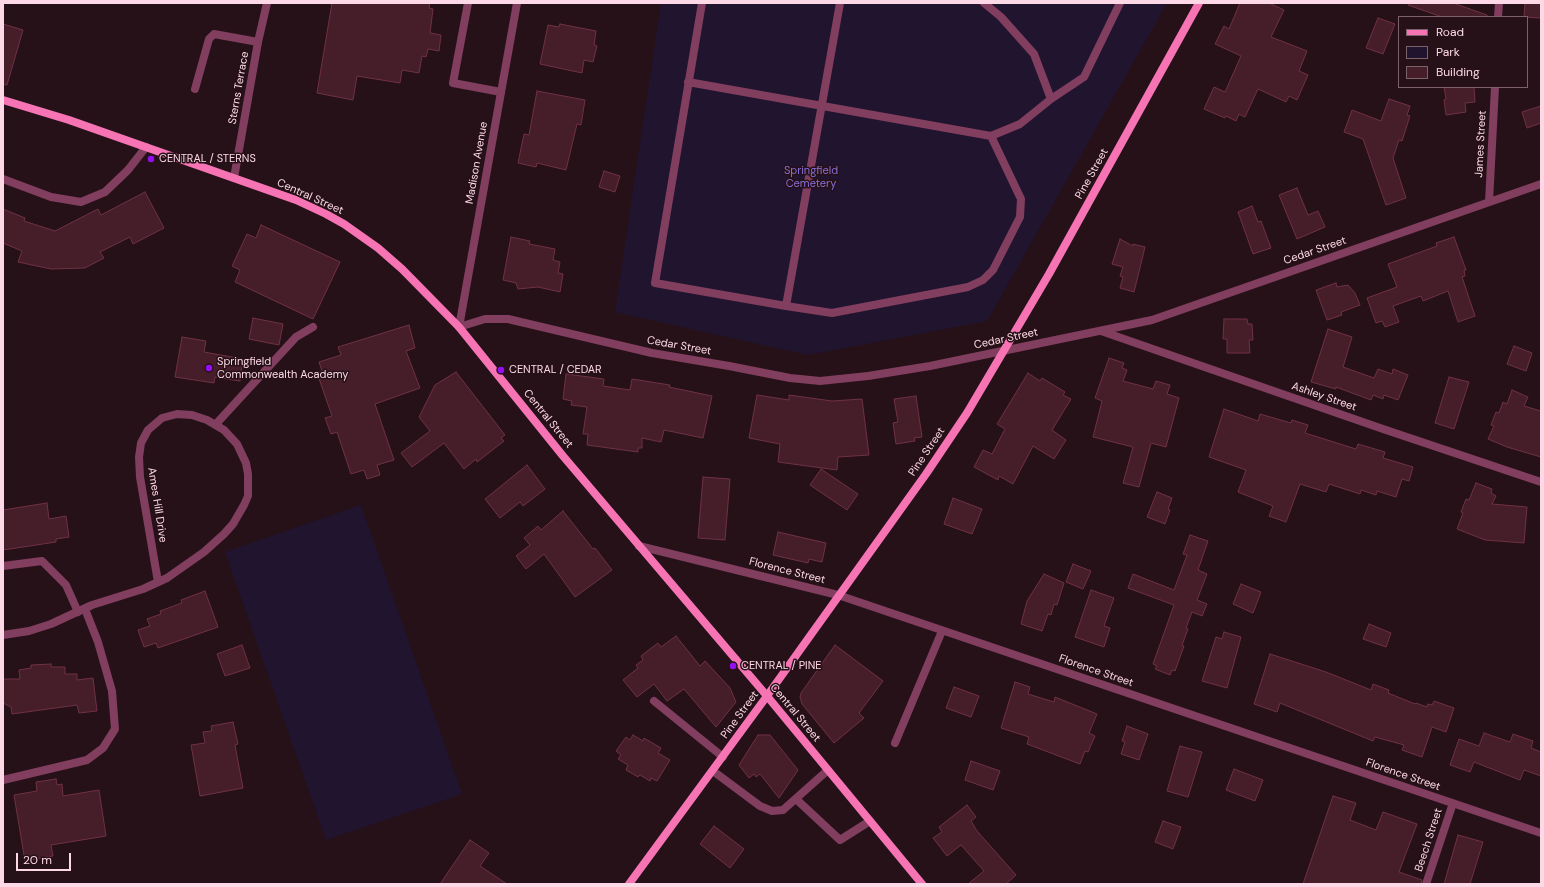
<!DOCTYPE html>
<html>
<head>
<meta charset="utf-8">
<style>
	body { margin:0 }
	#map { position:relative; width:1544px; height:887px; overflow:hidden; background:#261118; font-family:"DM Sans",sans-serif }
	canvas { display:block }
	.frame { position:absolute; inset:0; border:4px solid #fdd8e6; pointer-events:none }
	.legend { position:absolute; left:1398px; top:16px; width:130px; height:72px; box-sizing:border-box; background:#261118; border:1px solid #7c616a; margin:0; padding:5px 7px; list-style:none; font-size:12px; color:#fdd8e6 }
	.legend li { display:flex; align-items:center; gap:8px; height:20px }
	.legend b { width:20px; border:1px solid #7c616a }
	.scale { position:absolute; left:16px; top:853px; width:55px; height:18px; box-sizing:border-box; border:2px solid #fdd8e6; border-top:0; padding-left:5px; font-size:12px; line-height:14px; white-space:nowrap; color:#fdd8e6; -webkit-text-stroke:3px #261118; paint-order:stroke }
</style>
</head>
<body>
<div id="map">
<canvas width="1544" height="887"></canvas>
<div class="frame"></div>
<ul class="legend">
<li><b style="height:5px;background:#f774b4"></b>Road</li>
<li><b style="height:11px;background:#21142f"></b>Park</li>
<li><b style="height:11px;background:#461e2a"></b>Building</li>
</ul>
<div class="scale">20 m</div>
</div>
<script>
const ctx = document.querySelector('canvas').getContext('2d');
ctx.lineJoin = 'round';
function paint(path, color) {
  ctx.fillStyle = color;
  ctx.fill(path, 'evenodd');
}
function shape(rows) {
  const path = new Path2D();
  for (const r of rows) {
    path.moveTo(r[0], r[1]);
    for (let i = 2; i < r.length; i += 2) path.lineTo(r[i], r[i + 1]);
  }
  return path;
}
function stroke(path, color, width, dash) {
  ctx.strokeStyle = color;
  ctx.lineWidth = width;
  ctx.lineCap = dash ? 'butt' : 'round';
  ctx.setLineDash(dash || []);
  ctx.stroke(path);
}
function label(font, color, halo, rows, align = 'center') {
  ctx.font = font + ' "DM Sans",sans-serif';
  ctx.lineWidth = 3;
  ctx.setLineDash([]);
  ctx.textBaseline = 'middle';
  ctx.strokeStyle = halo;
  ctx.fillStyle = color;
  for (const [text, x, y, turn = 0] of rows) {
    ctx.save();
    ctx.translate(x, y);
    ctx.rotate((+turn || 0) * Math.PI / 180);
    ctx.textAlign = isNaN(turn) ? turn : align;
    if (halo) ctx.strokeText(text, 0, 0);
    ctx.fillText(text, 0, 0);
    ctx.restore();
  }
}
paint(shape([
	[661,3,1167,3,987,321,808,355,615,312],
	[361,505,462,794,326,840,225,552]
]), '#21142f');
const building = shape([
	[332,3,430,3,429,8,433,9,430,33,441,35,439,51,428,49,426,57,422,56,419,73,402,70,400,83,357,76,353,100,317,93,332,3],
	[1240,3,1269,3,1284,10,1271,37,1307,51,1299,71,1308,75,1297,100,1289,96,1286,102,1258,89,1245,117,1239,114,1236,121,1226,116,1225,118,1204,109,1214,87,1225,92,1241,56,1215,44,1224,26,1229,29,1240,3],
	[1409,3,1453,3,1487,15,1487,17,1442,17,1408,5,1409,3],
	[1525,3,1541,3,1541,18,1524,17,1525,3],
	[1378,18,1395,24,1383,54,1366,48,1378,18],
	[3,24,23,30,7,85,3,84,3,24],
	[560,24,596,31,594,45,597,46,593,62,584,60,582,73,540,64,548,25,559,27,560,24],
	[1444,87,1474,87,1475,102,1465,103,1466,112,1446,115,1444,100,1446,99,1444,87],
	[537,91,585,100,581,125,577,124,566,170,537,163,536,167,518,163,524,134,529,135,537,91],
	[1389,99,1410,106,1407,115,1410,116,1402,141,1399,140,1393,158,1406,198,1386,205,1363,139,1344,132,1352,110,1381,121,1389,99],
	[1541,106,1541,123,1527,128,1522,112,1541,106],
	[604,171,620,176,615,192,599,187,604,171],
	[1297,188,1308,215,1318,211,1325,227,1297,239,1279,195,1297,188],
	[145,192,164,228,133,244,130,237,100,252,104,258,85,268,51,269,18,262,22,251,3,243,3,209,25,218,24,221,55,231,98,209,101,215,145,192],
	[1252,206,1258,222,1261,221,1271,248,1253,254,1238,212,1252,206],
	[261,225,340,262,313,319,235,282,240,270,232,266,247,234,256,238,261,225],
	[511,237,530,241,529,244,555,249,553,260,560,262,558,273,563,274,560,292,538,287,518,289,516,283,503,280,511,237],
	[1454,237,1466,270,1464,270,1465,276,1462,277,1475,316,1458,322,1448,291,1423,301,1421,296,1393,306,1399,322,1385,327,1382,321,1376,323,1367,298,1397,287,1388,264,1437,246,1436,243,1454,237],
	[1120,239,1133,246,1133,244,1145,247,1134,292,1120,288,1123,277,1120,276,1123,267,1112,264,1120,239],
	[1336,283,1337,287,1348,285,1355,293,1360,305,1341,312,1342,315,1327,320,1316,290,1336,283],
	[253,318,283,324,279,345,249,339,253,318],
	[1224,319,1247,319,1248,324,1252,324,1253,340,1249,340,1250,353,1227,353,1227,339,1223,339,1224,319],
	[409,325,415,348,406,351,420,388,375,404,394,460,377,465,380,475,367,479,364,470,351,474,337,432,331,434,325,418,332,416,317,373,322,371,319,362,341,355,338,347,409,325],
	[1328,329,1352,337,1343,367,1374,378,1378,369,1392,374,1393,369,1408,375,1398,400,1384,395,1383,399,1373,395,1371,400,1336,387,1336,389,1311,382,1328,329],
	[182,337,206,341,204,352,243,359,240,381,215,377,214,383,175,377,182,337],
	[1514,346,1532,353,1526,371,1507,364,1514,346],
	[1109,358,1124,363,1122,368,1127,370,1123,381,1153,389,1156,381,1170,385,1167,394,1179,398,1166,447,1151,443,1139,487,1123,483,1133,447,1093,437,1102,401,1095,398,1109,358],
	[456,372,505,435,501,438,504,441,477,462,476,459,464,469,444,443,412,467,401,453,430,431,419,417,435,385,456,372],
	[1028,373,1040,381,1042,378,1065,392,1063,395,1071,399,1052,430,1066,440,1054,459,1033,446,1013,484,999,476,998,480,974,467,983,450,992,454,1005,429,997,424,1028,373],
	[566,374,604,379,603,386,630,390,632,379,670,385,669,387,712,396,703,438,664,430,661,442,642,438,642,448,638,448,638,452,587,445,588,434,583,434,587,407,571,405,572,401,563,399,566,374],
	[1449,377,1469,382,1454,429,1435,423,1449,377],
	[1512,390,1528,397,1524,406,1541,411,1541,457,1507,447,1488,439,1494,426,1491,425,1496,412,1499,413,1503,402,1507,404,1512,390],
	[757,395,789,400,789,395,832,401,862,399,869,455,838,457,837,470,778,462,780,444,749,438,757,395],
	[916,396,922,437,914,438,915,441,896,444,893,423,898,422,894,399,916,396],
	[1224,409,1258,421,1260,414,1291,423,1292,420,1308,425,1305,433,1356,449,1358,444,1385,452,1383,458,1413,467,1409,481,1402,479,1396,497,1377,491,1376,495,1361,490,1360,494,1329,484,1326,492,1300,484,1286,522,1269,516,1273,506,1238,492,1246,470,1209,457,1224,409],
	[527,465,545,489,523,506,520,502,500,518,485,499,527,465],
	[821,469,858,494,847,510,810,485,821,469],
	[703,477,730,479,725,540,698,538,703,477],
	[1476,483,1492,489,1491,493,1496,496,1492,504,1527,507,1524,543,1485,540,1457,529,1463,513,1461,512,1466,499,1469,500,1476,483],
	[1157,492,1172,498,1168,509,1170,510,1165,524,1147,517,1157,492],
	[953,498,982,509,972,534,944,524,953,498],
	[47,503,49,519,66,516,69,537,56,539,56,542,3,550,3,510,47,503],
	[563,511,593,549,595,548,612,570,575,597,544,554,526,569,516,556,530,545,524,538,538,526,541,530,563,511],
	[778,532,826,543,822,562,809,559,808,563,773,555,778,532],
	[1190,535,1208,541,1198,570,1207,574,1197,600,1207,604,1202,616,1192,612,1186,628,1188,629,1182,645,1184,646,1175,671,1172,670,1170,675,1155,669,1157,666,1153,664,1174,605,1128,588,1133,574,1174,590,1187,555,1183,554,1190,535],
	[1073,564,1091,571,1083,589,1066,582,1073,564],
	[1044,574,1064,583,1057,605,1054,604,1051,615,1048,614,1042,631,1021,624,1027,601,1044,574],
	[1241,584,1261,592,1253,613,1233,604,1241,584],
	[1091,590,1114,598,1104,626,1110,628,1104,647,1075,637,1091,590],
	[205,591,218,627,158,648,156,643,144,647,138,630,150,626,147,619,161,614,160,611,182,603,181,600,205,591],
	[1369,624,1391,633,1386,647,1363,639,1369,624],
	[1224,632,1241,637,1227,688,1202,681,1216,637,1222,639,1224,632],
	[676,636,700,666,705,661,730,688,736,702,716,727,684,689,667,701,654,684,637,697,623,680,638,668,636,665,643,660,641,656,658,643,661,647,676,636],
	[242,645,250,668,225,676,217,654,242,645],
	[835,645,883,681,859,713,864,718,834,743,802,704,800,697,801,693,835,645],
	[1270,654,1326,672,1371,690,1373,684,1389,690,1388,693,1415,704,1416,703,1427,707,1428,704,1432,705,1434,701,1454,708,1446,732,1432,727,1422,757,1402,750,1404,745,1375,737,1373,741,1280,703,1277,712,1254,704,1270,654],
	[51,664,51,667,65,667,65,674,77,674,77,680,93,678,97,711,79,713,77,705,12,714,11,707,3,703,3,679,20,679,19,670,31,668,31,665,51,664],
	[1015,682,1030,687,1028,694,1054,702,1055,697,1097,714,1089,733,1095,736,1088,752,1085,751,1080,764,1027,744,1029,737,1001,728,1015,682],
	[954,687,979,696,971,717,946,708,954,687],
	[233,722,238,744,235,745,243,788,200,796,191,745,205,743,203,732,212,731,211,726,233,722],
	[1127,726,1148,734,1139,760,1121,754,1125,742,1122,741,1127,726],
	[1484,733,1510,742,1513,734,1533,741,1531,748,1541,752,1541,776,1524,770,1520,780,1474,762,1470,772,1450,765,1459,739,1479,746,1484,733],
	[633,735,643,741,644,738,661,748,658,753,670,760,657,781,651,778,650,781,640,775,638,777,626,770,628,765,618,759,621,755,616,751,626,737,630,740,633,735],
	[758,735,770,735,798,770,779,798,760,774,756,777,754,774,749,778,739,765,758,735],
	[1180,746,1202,752,1188,797,1167,791,1180,746],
	[971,761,1000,771,993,790,965,780,971,761],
	[1234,769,1263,780,1255,801,1226,790,1234,769],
	[56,779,57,785,62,784,63,796,99,790,106,836,51,845,53,856,25,861,14,795,37,791,36,782,56,779],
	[1333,796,1356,803,1350,820,1376,830,1383,812,1417,824,1399,872,1422,880,1421,884,1303,884,1333,796],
	[967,805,976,817,971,821,977,831,1016,875,1006,884,968,884,984,871,961,845,947,856,933,838,942,832,939,827,967,805],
	[1163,821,1181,827,1173,849,1155,842,1163,821],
	[714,826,744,849,730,868,700,844,714,826],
	[1458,835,1483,842,1470,884,1444,884,1458,835],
	[470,840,489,853,480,866,507,884,440,884,470,840]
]);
paint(building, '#461e2a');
stroke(building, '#703145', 1);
stroke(shape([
	[468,3,453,83,501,92],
	[702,3,655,283,786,306,840,3],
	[984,3,1001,17,1034,54,1051,99],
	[688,82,991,136],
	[195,89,209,39,214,34,258,42],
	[3,179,51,197,81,202,105,192,128,170,146,147],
	[786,306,832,313,968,287,983,280,993,270,1020,217,1021,199,991,136,1020,124,1051,99,1084,77,1120,3],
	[216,424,296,337,313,327],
	[3,566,42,561,66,585,78,612],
	[654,701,723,757],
	[895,743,942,631],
	[713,771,760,806,772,811,783,810,828,770],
	[796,799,840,840,870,821]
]), '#823e5e', 8);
stroke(shape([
	[517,3,459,327,485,319,508,319,652,353,729,366,790,378,820,381,868,376,930,366,1152,320,1541,184],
	[1498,17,1499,3],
	[234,178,258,42,267,3],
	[1489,202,1495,87],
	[1101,331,1383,429,1541,482],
	[639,546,838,595,1541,833],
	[3,635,29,631,51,624,92,605,143,589,167,578,204,552,224,534,233,524,244,505,248,496,248,474,246,463,237,444,224,430,207,420,192,415,177,414,162,418,148,430,141,443,139,457,140,477,158,582],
	[3,780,87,760,103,748,115,729,112,691,98,642,85,609],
	[1426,884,1453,803]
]), '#823e5e', 8);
stroke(shape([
	[3,100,69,120,296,200,326,214,344,224,378,248,402,269,459,327,563,456,767,696,922,884],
	[629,884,767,696,926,474,967,413,1049,274,1199,3]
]), '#f774b4', 8);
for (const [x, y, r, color] of [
	[151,159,4,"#950ff1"],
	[209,368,4,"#950ff1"],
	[501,370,4,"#950ff1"],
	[733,666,4,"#950ff1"]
]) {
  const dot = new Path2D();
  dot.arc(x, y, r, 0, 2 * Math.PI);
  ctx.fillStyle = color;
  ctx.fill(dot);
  stroke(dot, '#261118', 1.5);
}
label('11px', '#fdd8e6', '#261118', [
	["Sterns Terrace",239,88,-80],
	["James Street",1481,144,-87],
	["Madison Avenue",477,163,-80],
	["Pine Street",1092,174,-61],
	["Central Street",310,197,24],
	["Cedar Street",1315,251,-19],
	["Cedar Street",1006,339,-12],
	["Cedar Street",679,346,10],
	["Ashley Street",1324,397,19],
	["Central Street",548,419,51],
	["Pine Street",927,452,-56],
	["Ames Hill Drive",157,505,81],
	["Florence Street",787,571,14],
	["Florence Street",1096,671,19],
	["Central Street",795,713,50],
	["Pine Street",740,715,-54],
	["Florence Street",1403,775,19],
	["Beech Street",1429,840,-72]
]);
label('11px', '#fdd8e6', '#261118', [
	["CENTRAL / STERNS",159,159],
	["Springfield",217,362],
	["Commonwealth Academy",217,375],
	["CENTRAL / CEDAR",509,370],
	["CENTRAL / PINE",741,666]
], 'left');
label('11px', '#896fdb', '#261118', [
	["Springfield",811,171],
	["Cemetery",811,184]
]);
</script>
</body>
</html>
